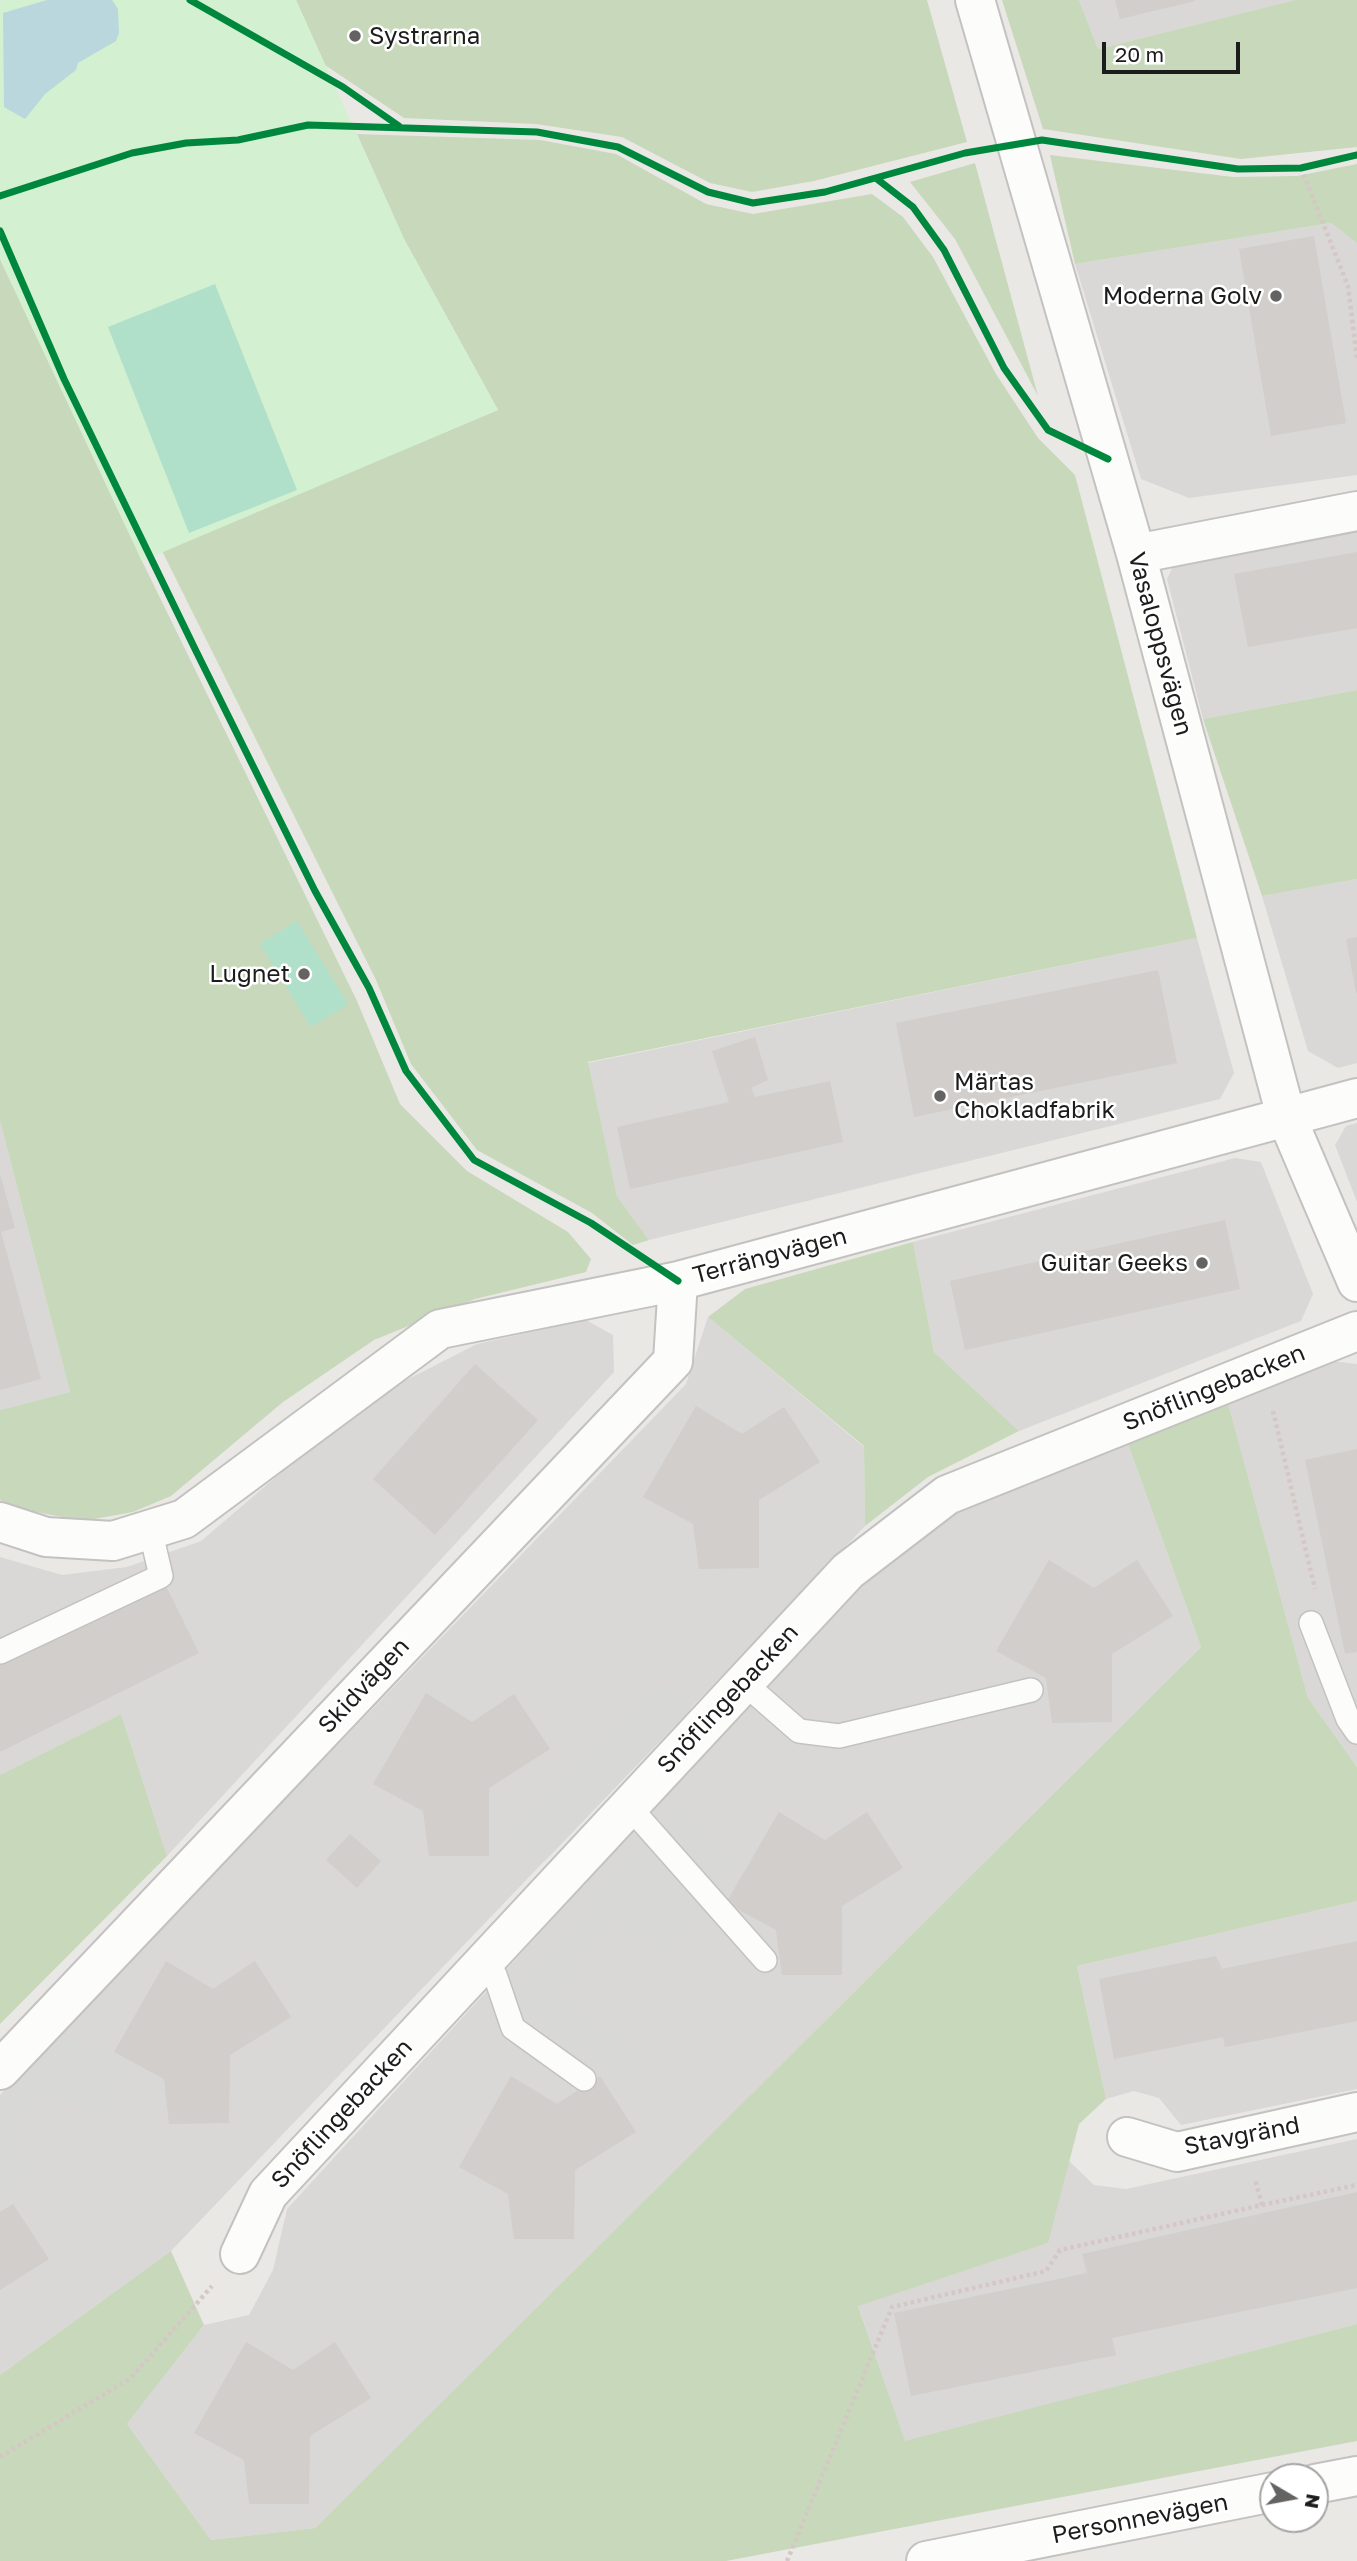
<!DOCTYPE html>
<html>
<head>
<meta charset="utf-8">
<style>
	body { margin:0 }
	#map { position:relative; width:1357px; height:2561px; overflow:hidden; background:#eae8e5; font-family:"Golos Text",sans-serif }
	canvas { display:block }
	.north { position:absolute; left:1259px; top:2463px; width:70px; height:70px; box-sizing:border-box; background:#fff; border:2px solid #a4a4a4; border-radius:50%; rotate:100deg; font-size:19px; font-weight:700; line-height:28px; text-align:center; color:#1c1c1c }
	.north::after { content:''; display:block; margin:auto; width:24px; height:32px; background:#646362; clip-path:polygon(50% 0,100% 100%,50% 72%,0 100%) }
	.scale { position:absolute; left:1102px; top:42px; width:138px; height:32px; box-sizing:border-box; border:4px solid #1c1c1c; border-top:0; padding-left:9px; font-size:21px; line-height:24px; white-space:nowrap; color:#1c1c1c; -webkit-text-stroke:5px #fff; paint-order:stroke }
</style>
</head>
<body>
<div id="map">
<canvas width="1357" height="2561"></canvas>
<div class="north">N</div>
<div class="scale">20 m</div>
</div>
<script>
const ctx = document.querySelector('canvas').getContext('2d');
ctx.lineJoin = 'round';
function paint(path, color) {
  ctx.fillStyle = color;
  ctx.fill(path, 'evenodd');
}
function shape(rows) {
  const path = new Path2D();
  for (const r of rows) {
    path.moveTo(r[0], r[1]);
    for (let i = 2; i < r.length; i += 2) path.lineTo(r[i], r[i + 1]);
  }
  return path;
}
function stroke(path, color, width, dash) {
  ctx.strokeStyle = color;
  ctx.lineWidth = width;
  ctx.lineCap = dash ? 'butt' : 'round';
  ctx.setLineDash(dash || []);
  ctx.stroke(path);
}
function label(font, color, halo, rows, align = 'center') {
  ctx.font = font + ' "Golos Text",sans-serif';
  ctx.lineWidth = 5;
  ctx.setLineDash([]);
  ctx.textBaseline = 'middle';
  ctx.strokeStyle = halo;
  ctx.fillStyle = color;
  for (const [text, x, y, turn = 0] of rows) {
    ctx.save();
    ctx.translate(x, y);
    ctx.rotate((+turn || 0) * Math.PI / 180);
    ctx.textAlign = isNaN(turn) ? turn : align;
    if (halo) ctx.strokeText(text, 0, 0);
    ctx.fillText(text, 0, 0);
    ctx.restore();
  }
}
paint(shape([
	[1079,0,1295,0,1098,49],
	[1331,223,1357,243,1357,475,1189,498,1141,479,1075,264],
	[1357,527,1357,690,1203,719,1167,579,1176,560],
	[1357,879,1357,1063,1338,1068,1308,1051,1262,896],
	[1197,938,1234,1073,1220,1099,649,1240,617,1196,588,1063],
	[0,1121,70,1392,0,1410],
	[1357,1123,1357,1202,1335,1145,1346,1126],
	[1235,1158,1261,1162,1313,1294,1301,1321,1019,1431,934,1352,913,1242],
	[708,1317,864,1447,865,1526,171,2251,0,2375,0,2095,686,1384],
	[586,1320,613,1335,614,1372,167,1856,121,1714,0,1775,0,1557,62,1575,127,1567,201,1541,365,1401,477,1344],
	[1331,1361,1357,1364,1357,1767,1308,1698,1227,1399],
	[1128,1444,1201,1647,315,2528,211,2540,127,2424,204,2325,249,2315,273,2270,287,2209,854,1590,952,1507],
	[1357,1901,1357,2089,1181,2125,1159,2098,1134,2091,1106,2099,1077,1966],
	[1357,2139,1357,2324,905,2442,858,2305,1047,2243,1068,2160,1094,2185,1126,2189]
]), '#d9d8d6');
paint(shape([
	[660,1683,691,1709,544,1862,513,1833],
	[683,1804,740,1860,665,1953,619,1921,557,1991,646,2059,626,2087,507,1994],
	[68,2035,130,2063,103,2115,46,2094,7,2137,30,2162,0,2202,0,2107]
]), '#d8d8d6');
paint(shape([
	[296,0,927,0,967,142,814,181,752,192,710,183,622,137,536,124,404,118,325,65],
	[1002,0,1079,0,1098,49,1295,0,1357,0,1357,147,1241,159,1043,129],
	[357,134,540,140,616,154,706,204,753,214,872,194,903,217,933,257,996,374,1038,438,1075,475,1197,938,588,1062,617,1196,649,1240,633,1245,592,1213,477,1150,411,1064,376,980,162,551,498,410,404,239],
	[1050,155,1233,177,1297,176,1357,164,1357,243,1331,223,1075,264],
	[975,163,1038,396,955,239,910,182],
	[0,259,142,561,357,1001,400,1104,467,1171,568,1232,591,1259,586,1272,475,1299,374,1340,283,1402,171,1496,133,1512,83,1521,16,1508,0,1500,0,1410,70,1392,0,1121],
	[1357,690,1357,879,1262,896,1203,719],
	[913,1242,934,1352,1019,1431,928,1477,865,1526,864,1446,708,1317,745,1289],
	[1227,1399,1308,1698,1357,1767,1357,1901,1077,1966,1106,2099,1079,2124,1048,2243,858,2306,905,2441,1357,2324,1357,2441,726,2561,0,2561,0,2375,171,2251,204,2325,127,2424,211,2540,315,2528,1201,1647,1128,1444],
	[121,1714,167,1856,0,2024,0,1775]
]), '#c7d8bb');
paint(shape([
	[0,0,296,0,404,239,498,410,142,561,0,259]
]), '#d3f0d1');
paint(shape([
	[215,284,297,490,189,533,108,327],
	[297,921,348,1004,311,1027,260,944]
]), '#b1e0ca');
paint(shape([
	[47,0,112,0,118,9,119,33,116,41,78,63,76,70,45,94,25,119,4,107,3,13]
]), '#b9d7dd');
paint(shape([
	[1115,0,1195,0,1195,1,1120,19],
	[1314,236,1346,423,1271,436,1239,249],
	[1357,552,1357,628,1248,647,1234,574],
	[1357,937,1357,992,1356,993,1346,939],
	[1158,970,1177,1063,914,1117,896,1023],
	[755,1037,768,1080,751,1088,755,1097,830,1081,843,1142,630,1189,617,1127,729,1102,712,1051],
	[0,1174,15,1228,1,1232,41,1379,0,1390],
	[1225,1220,1240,1289,965,1350,950,1281],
	[475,1364,538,1420,435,1535,373,1479],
	[696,1406,742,1434,784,1407,820,1462,759,1500,759,1568,699,1569,693,1524,643,1497],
	[1357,1449,1357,1652,1345,1654,1305,1460],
	[1049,1560,1094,1588,1137,1560,1173,1616,1112,1654,1112,1722,1052,1723,1046,1678,996,1651],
	[165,1584,199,1653,0,1752,0,1665],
	[426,1693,472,1722,514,1694,550,1749,489,1788,489,1856,429,1856,423,1811,373,1784],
	[779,1812,825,1840,867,1812,903,1868,842,1906,842,1975,782,1975,776,1930,726,1903],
	[350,1834,381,1861,357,1888,326,1860],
	[1357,1941,1357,2021,1225,2047,1223,2037,1114,2059,1099,1979,1216,1956,1222,1969],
	[166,1961,213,1989,255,1961,291,2017,230,2055,229,2123,169,2124,164,2079,114,2052],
	[511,2076,557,2104,600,2076,636,2132,575,2170,574,2239,514,2239,508,2194,459,2167],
	[1357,2192,1357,2288,1112,2338,1116,2355,911,2396,894,2313,1087,2273,1082,2254],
	[13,2204,49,2259,0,2290,0,2212],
	[246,2342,293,2370,335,2342,371,2398,310,2436,309,2504,249,2504,244,2460,194,2433]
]), '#d1cecc');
const service = shape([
	[1311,1623,1348,1719,1357,1732],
	[0,1652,161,1576,150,1529],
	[744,1683,799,1731,839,1736,1031,1690],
	[626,1809,642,1821,765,1960],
	[484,1962,495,1975,513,2028,584,2079]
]);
const minor = shape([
	[975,0,1136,554,1286,1116,1357,1282],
	[1136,554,1357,511],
	[0,1522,46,1537,113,1541,184,1519,440,1329,678,1281,1357,1098],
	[0,2070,673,1361,678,1281],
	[1127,2137,1177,2152,1357,2112],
	[240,2254,268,2194,848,1571,947,1495,1357,1331]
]);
const tertiary = shape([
	[1315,2484,1357,2476],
	[926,2561,1273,2492]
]);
stroke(service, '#c3c2c1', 26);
stroke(minor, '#c3c2c1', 42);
stroke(tertiary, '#c3c2c1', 42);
stroke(shape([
	[1301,168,1348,286,1357,359],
	[1273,1411,1315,1589],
	[1262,2205,1357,2185],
	[0,2457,131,2378,212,2286],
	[787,2561,892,2307,1046,2271,1060,2250,1262,2205,1255,2179]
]), '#d5c7c5', 4.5, [3.5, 3.5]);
stroke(service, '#fcfcfb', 23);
stroke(minor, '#fcfcfb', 38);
stroke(tertiary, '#fcfcfb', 38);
stroke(shape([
	[190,0,343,87,399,126],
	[877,179,913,207,944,250,1004,368,1048,430,1108,459],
	[0,196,132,153,186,143,238,140,308,125,537,132,618,147,708,192,753,203,825,192,965,153,1042,140,1238,169,1301,168,1357,155],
	[0,231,64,379,196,651,315,891,369,988,406,1071,474,1160,591,1223,678,1281]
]), '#00873e', 7);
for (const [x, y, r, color] of [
	[355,36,7,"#646362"],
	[1276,296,7,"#646362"],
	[304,974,7,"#646362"],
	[940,1096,7,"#646362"],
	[1202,1263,7,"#646362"]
]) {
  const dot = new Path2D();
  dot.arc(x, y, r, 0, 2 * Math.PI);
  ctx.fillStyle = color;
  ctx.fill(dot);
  stroke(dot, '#fff', 2.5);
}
label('24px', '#1c1c1c', '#fff', [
	["Systrarna",369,36,"left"],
	["Moderna Golv",1262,296],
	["Lugnet",290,974],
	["Märtas",954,1082,"left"],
	["Chokladfabrik",954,1110,"left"],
	["Guitar Geeks",1188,1263]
], 'right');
label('24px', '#1c1c1c', '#fff', [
	["Vasaloppsvägen",1160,644,75],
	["Terrängvägen",770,1256,-15],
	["Snöflingebacken",1214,1388,-22],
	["Skidvägen",364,1686,-47],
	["Snöflingebacken",728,1699,-47],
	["Snöflingebacken",342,2114,-47],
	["Stavgränd",1242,2136,-11],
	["Personnevägen",1140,2519,-11]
]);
</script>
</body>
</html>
